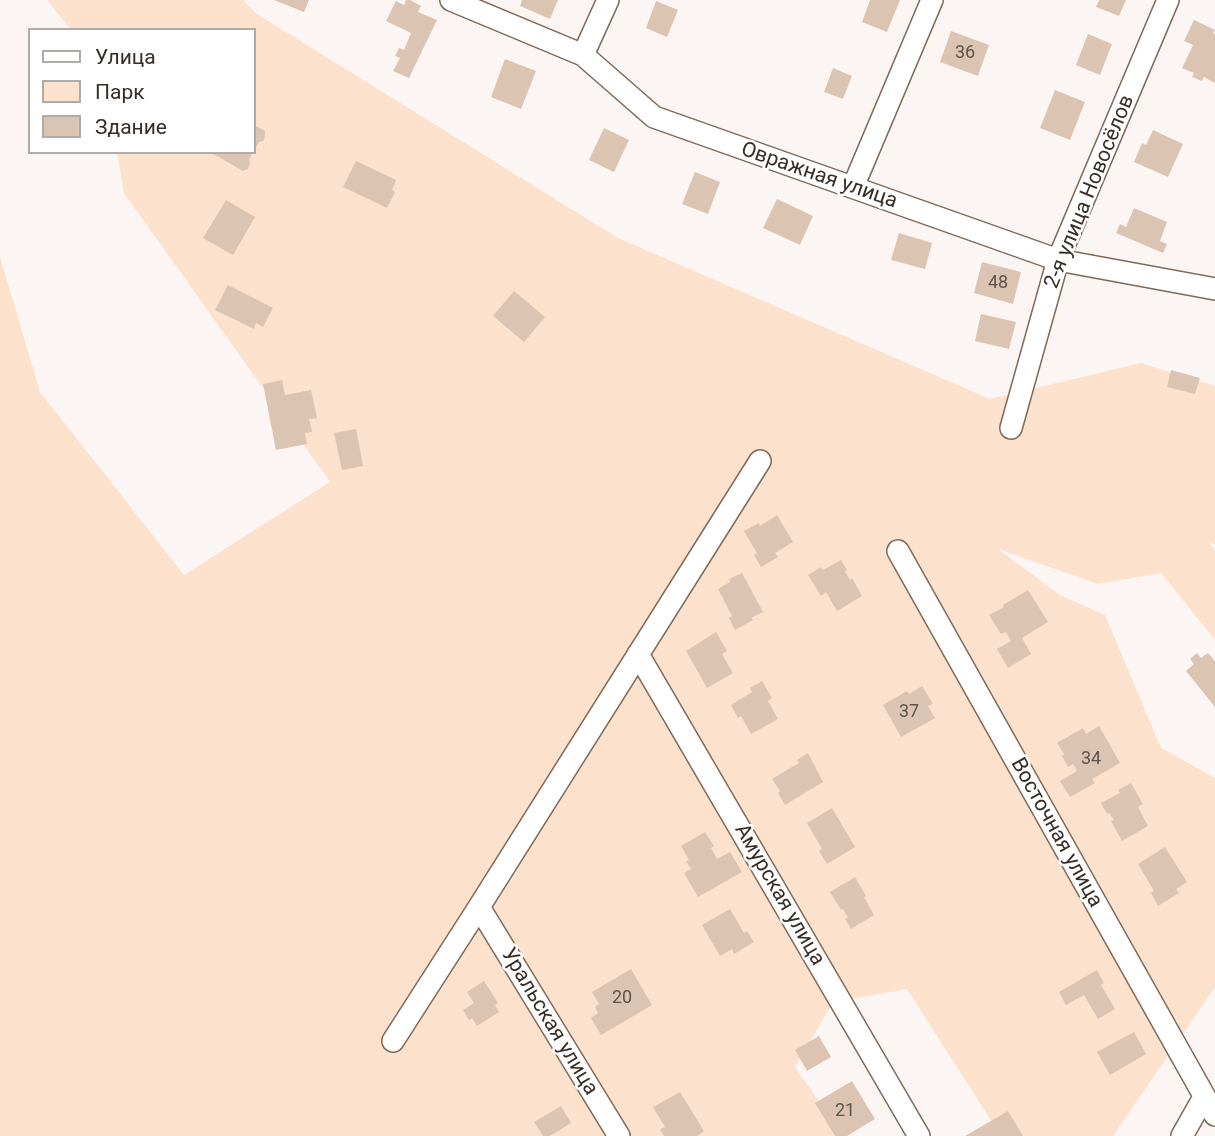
<!DOCTYPE html>
<html>
<head>
<meta charset="utf-8">
<style>
	body { margin:0 }
	#map { position:relative; width:1215px; height:1136px; overflow:hidden; background:#fbf6f3; font-family:Roboto,sans-serif }
	canvas { display:block }
	.legend { position:absolute; left:28px; top:28px; width:228px; height:126px; box-sizing:border-box; background:#fff; border:2px solid #afaba8; margin:0; padding:9px 12px; list-style:none; font-size:21px; color:#362d26 }
	.legend li { display:flex; align-items:center; gap:14px; height:35px }
	.legend b { width:35px; border:2px solid #afaba8 }
</style>
</head>
<body>
<div id="map">
<canvas width="1215" height="1136"></canvas>
<ul class="legend">
<li><b style="height:9px;background:#fff"></b>Улица</li>
<li><b style="height:19px;background:#fce1cc"></b>Парк</li>
<li><b style="height:19px;background:#dcc4b3"></b>Здание</li>
</ul>
</div>
<script>
const ctx = document.querySelector('canvas').getContext('2d');
ctx.lineJoin = 'round';
function paint(path, color) {
  ctx.fillStyle = color;
  ctx.fill(path, 'evenodd');
}
function shape(rows) {
  const path = new Path2D();
  for (const r of rows) {
    path.moveTo(r[0], r[1]);
    for (let i = 2; i < r.length; i += 2) path.lineTo(r[i], r[i + 1]);
  }
  return path;
}
function stroke(path, color, width, dash) {
  ctx.strokeStyle = color;
  ctx.lineWidth = width;
  ctx.lineCap = dash ? 'butt' : 'round';
  ctx.setLineDash(dash || []);
  ctx.stroke(path);
}
function label(font, color, halo, rows, align = 'center') {
  ctx.font = font + ' Roboto,sans-serif';
  ctx.lineWidth = 5;
  ctx.setLineDash([]);
  ctx.textBaseline = 'middle';
  ctx.strokeStyle = halo;
  ctx.fillStyle = color;
  for (const [text, x, y, turn = 0] of rows) {
    ctx.save();
    ctx.translate(x, y);
    ctx.rotate((+turn || 0) * Math.PI / 180);
    ctx.textAlign = isNaN(turn) ? turn : align;
    if (halo) ctx.strokeText(text, 0, 0);
    ctx.fillText(text, 0, 0);
    ctx.restore();
  }
}
paint(shape([
	[47,0,243,0,257,14,618,238,990,399,1141,363,1215,386,1215,545,1208,541,1215,551,1215,640,1161,573,1098,584,998,549,1060,595,1105,615,1161,748,1215,778,1215,987,1113,1136,1001,1136,907,989,833,1002,795,1067,843,1136,0,1136,0,257,40,392,184,575,330,482,124,193,117,152,254,152,254,30,71,30]
]), '#fce1cc');
paint(shape([
	[274,0,309,0,304,12],
	[406,0,410,0,421,6,418,12,437,20,409,78,393,71,400,58,395,56,399,48,404,50,411,33,386,21,396,1,404,5],
	[522,0,558,0,550,19,520,6],
	[870,0,900,0,887,32,862,22],
	[1099,0,1126,0,1119,16,1096,7],
	[656,1,678,10,667,37,646,28],
	[1194,20,1215,30,1213,33,1215,34,1215,83,1204,77,1202,81,1192,77,1194,73,1182,68,1193,45,1184,41],
	[951,31,989,45,978,76,940,62],
	[1088,34,1112,44,1100,75,1076,65],
	[505,59,536,71,521,109,491,97],
	[833,68,852,76,843,99,824,92],
	[1055,90,1085,102,1070,140,1040,128],
	[254,125,265,131,265,136,263,141,259,142,254,151],
	[604,128,629,140,614,172,589,160],
	[1153,130,1183,144,1168,177,1134,162,1142,143,1146,145],
	[210,152,253,152,249,160,250,163,248,169,243,171],
	[356,161,396,180,392,190,395,192,387,208,343,187],
	[695,172,720,182,708,214,682,204],
	[777,199,813,216,800,245,763,228],
	[226,200,255,217,233,255,203,238],
	[1134,208,1167,222,1160,241,1167,244,1163,253,1116,233,1120,224,1126,227],
	[899,233,932,243,925,269,891,260],
	[982,262,1021,272,1013,304,974,293],
	[228,285,273,308,263,327,256,323,254,329,215,310],
	[514,291,545,317,524,342,493,316],
	[981,314,1016,322,1009,349,975,341],
	[1171,370,1200,378,1195,394,1167,387],
	[282,380,285,395,311,390,317,418,309,419,312,432,305,433,307,444,276,450,263,384],
	[356,429,363,466,342,470,334,433],
	[777,515,793,542,775,553,778,557,761,567,754,555,757,553,744,531,759,523,760,526],
	[841,560,847,570,845,571,850,580,852,578,862,596,837,611,826,592,821,596,808,575,821,567,823,570],
	[742,573,763,612,751,618,753,620,735,630,729,618,732,616,718,589,730,582,729,579],
	[1028,590,1048,622,1022,638,1031,654,1008,668,997,649,1011,641,1006,632,1001,634,989,615,1004,607,1003,605],
	[716,632,727,651,722,654,733,673,707,688,686,651],
	[1197,653,1201,658,1208,653,1215,661,1215,707,1186,671,1194,664,1190,659],
	[762,681,772,698,768,701,778,719,751,734,741,716,738,718,731,705,752,692,750,688],
	[922,686,933,704,928,706,935,718,901,737,883,705,907,691,909,694],
	[1099,726,1120,763,1092,779,1095,783,1070,797,1060,781,1077,771,1073,764,1068,767,1062,756,1064,754,1057,743,1083,728,1086,734],
	[808,753,823,782,785,805,778,793,780,791,772,779,799,763,797,760],
	[1131,783,1143,804,1138,807,1148,826,1122,841,1111,821,1114,820,1109,813,1107,814,1101,803,1120,793,1118,790],
	[832,808,855,847,827,864,819,851,822,849,807,823],
	[705,832,714,846,711,848,717,859,730,852,742,872,698,897,684,873,691,869,686,861,689,860,681,846],
	[1165,847,1187,882,1176,889,1179,893,1158,906,1151,893,1154,891,1138,864],
	[855,877,866,896,864,897,874,915,851,929,845,919,848,917,843,909,841,910,830,892],
	[730,909,744,933,747,931,754,942,734,954,732,949,720,956,702,925],
	[631,969,652,1005,601,1035,591,1018,598,1013,595,1007,599,1004,592,992],
	[1097,970,1104,983,1101,985,1115,1009,1098,1019,1084,995,1066,1005,1059,992],
	[484,981,498,1003,495,1005,499,1012,477,1026,472,1018,469,1020,463,1010,474,1003,467,992],
	[1134,1032,1146,1054,1110,1075,1097,1052],
	[819,1036,831,1057,807,1071,795,1050],
	[852,1081,875,1119,847,1136,835,1136,815,1103],
	[680,1092,704,1131,697,1136,664,1136,660,1129,665,1127,653,1107],
	[561,1106,571,1123,550,1136,543,1136,534,1122],
	[1008,1111,1023,1136,965,1136]
]), '#dcc4b3');
const minor = shape([
	[451,0,583,55,654,117,1058,260,1215,289],
	[583,55,608,0],
	[853,187,932,0],
	[1011,428,1058,260,1168,0],
	[898,551,1215,1115],
	[638,654,919,1136],
	[479,907,619,1136],
	[393,1041,479,907,760,461],
	[1182,1136,1204,1097]
]);
stroke(minor, '#7f6a5a', 24);
stroke(minor, '#fff', 21);
label('18px', '#605349', null, [
	["36",965,53],
	["48",998,283],
	["37",909,712],
	["34",1091,759],
	["20",622,998],
	["21",845,1111]
]);
label('21px', '#362d26', '#fff', [
	["Овражная улица",819,176,19],
	["2-я улица Новосёлов",1090,192,-68],
	["Восточная улица",1056,833,61],
	["Амурская улица",779,895,60],
	["Уральская улица",549,1022,59]
]);
</script>
</body>
</html>
